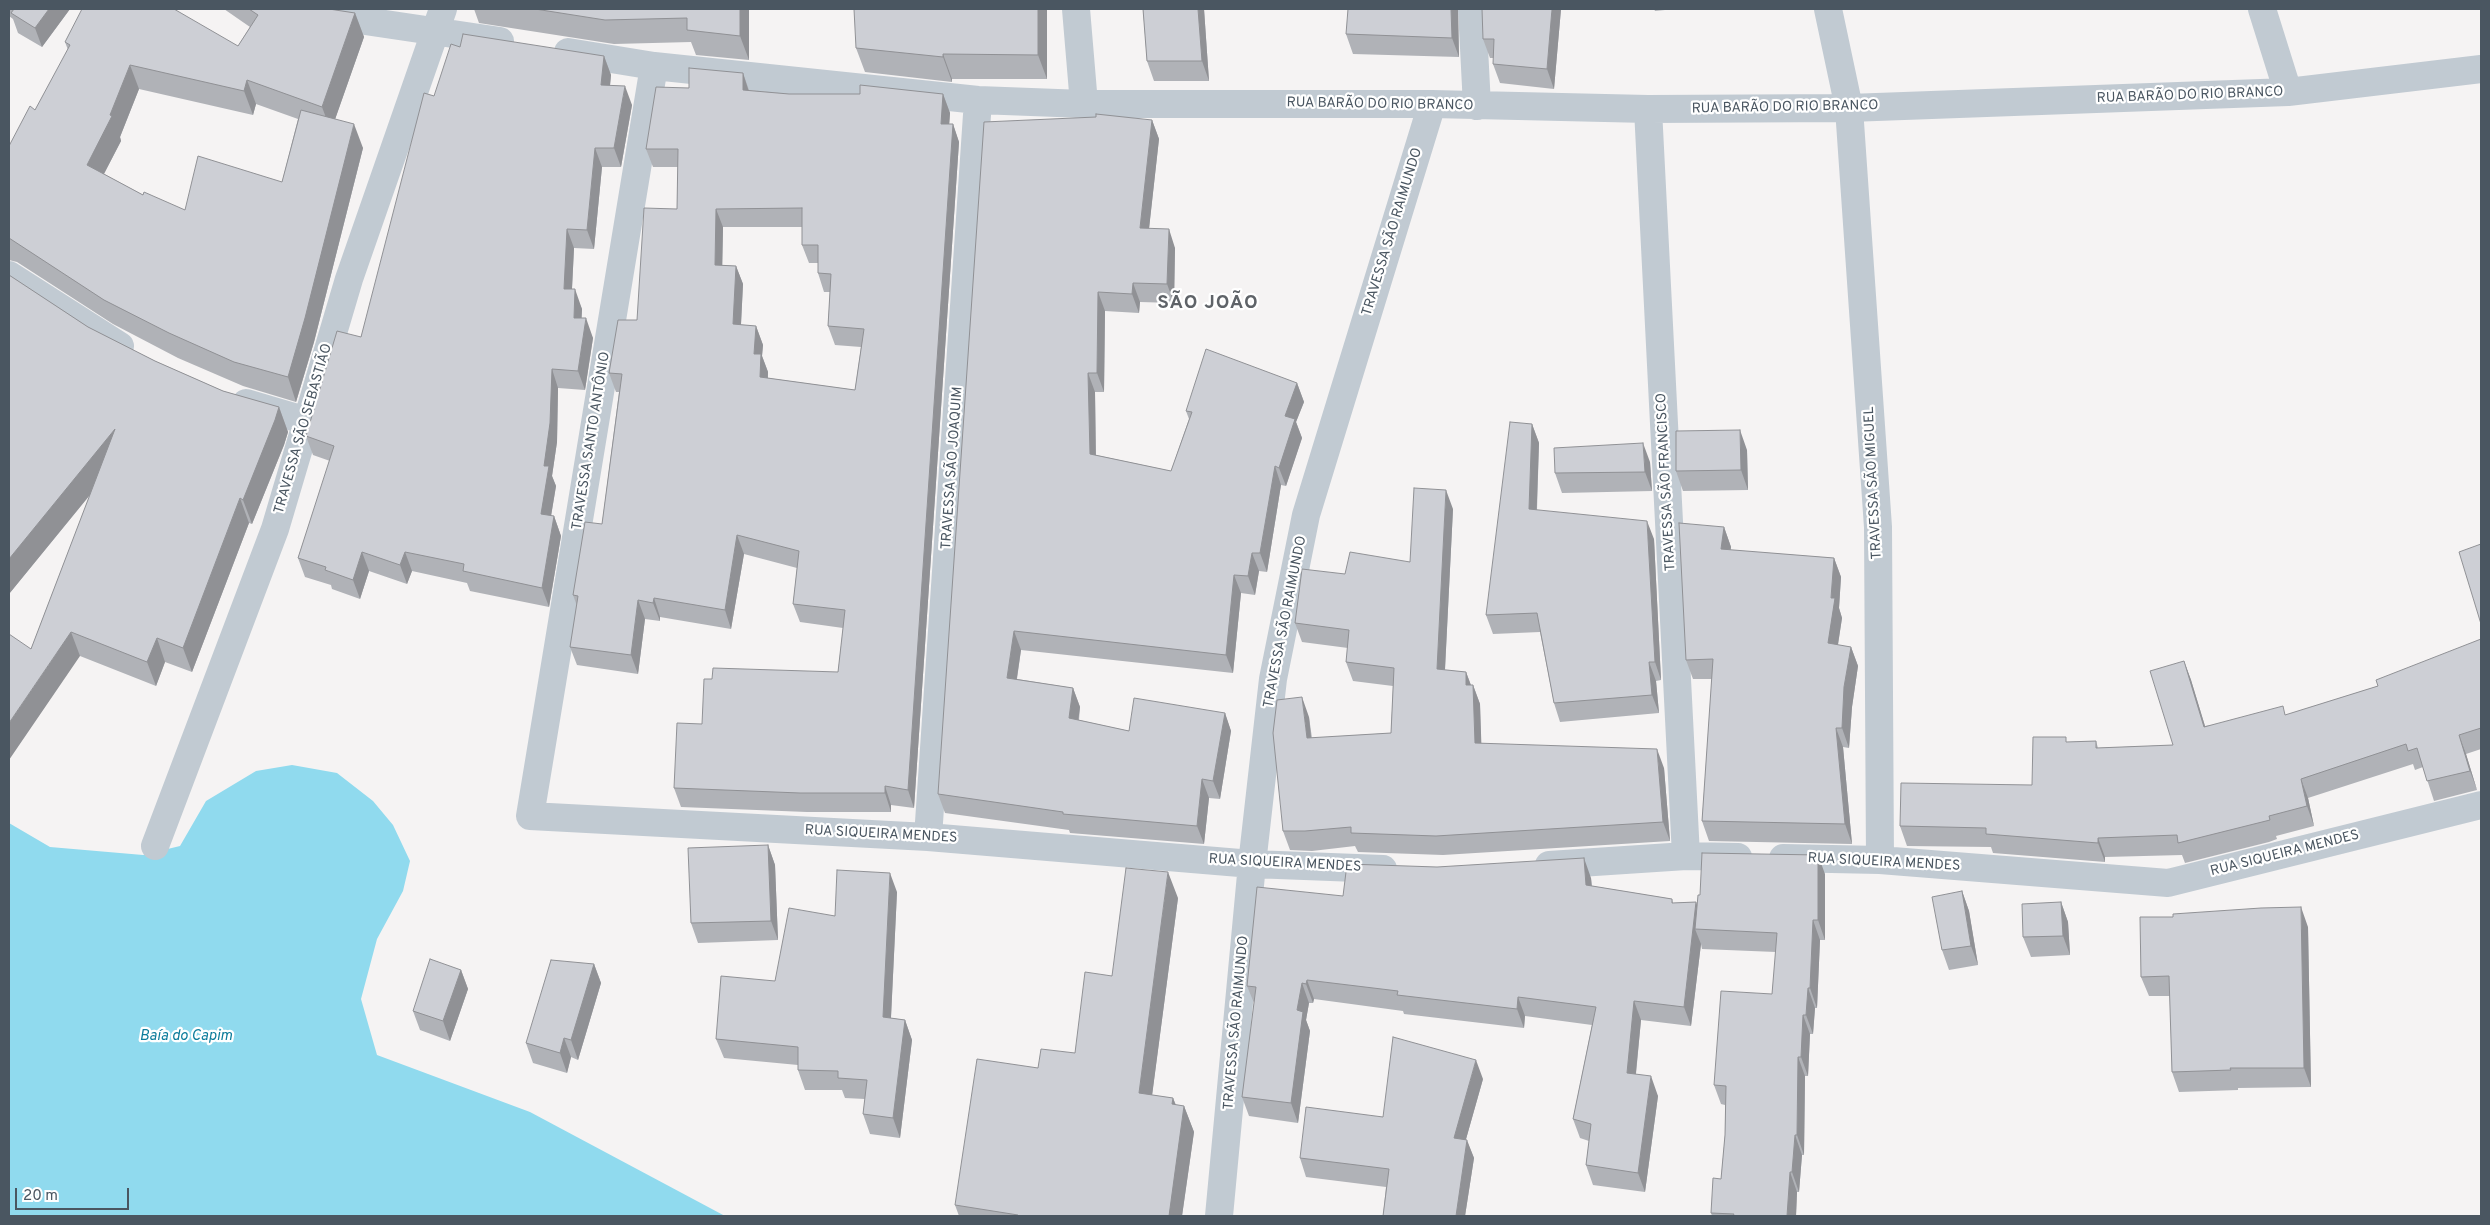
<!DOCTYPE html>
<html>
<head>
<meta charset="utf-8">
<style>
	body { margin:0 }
	#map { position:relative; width:2490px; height:1225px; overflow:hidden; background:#f5f3f3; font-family:Overpass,sans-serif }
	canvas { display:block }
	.frame { position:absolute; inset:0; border:10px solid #4a5661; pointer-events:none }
	.scale { position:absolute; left:15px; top:1188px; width:114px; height:22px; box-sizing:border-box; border:2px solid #4a5661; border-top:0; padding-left:6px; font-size:15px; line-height:18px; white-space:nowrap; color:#4a5661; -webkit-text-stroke:4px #fff; paint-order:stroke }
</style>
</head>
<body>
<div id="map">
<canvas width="2490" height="1225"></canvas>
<div class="frame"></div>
<div class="scale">20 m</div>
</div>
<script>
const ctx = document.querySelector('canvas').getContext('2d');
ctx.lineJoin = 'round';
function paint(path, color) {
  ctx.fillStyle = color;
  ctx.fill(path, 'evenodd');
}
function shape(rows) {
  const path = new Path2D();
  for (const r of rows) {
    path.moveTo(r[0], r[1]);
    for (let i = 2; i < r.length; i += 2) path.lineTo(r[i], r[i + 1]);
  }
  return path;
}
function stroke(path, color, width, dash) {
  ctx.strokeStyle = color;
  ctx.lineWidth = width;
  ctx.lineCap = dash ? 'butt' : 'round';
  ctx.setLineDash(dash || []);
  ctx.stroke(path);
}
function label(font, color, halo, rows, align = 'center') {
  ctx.font = font + ' Overpass,sans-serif';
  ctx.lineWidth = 4.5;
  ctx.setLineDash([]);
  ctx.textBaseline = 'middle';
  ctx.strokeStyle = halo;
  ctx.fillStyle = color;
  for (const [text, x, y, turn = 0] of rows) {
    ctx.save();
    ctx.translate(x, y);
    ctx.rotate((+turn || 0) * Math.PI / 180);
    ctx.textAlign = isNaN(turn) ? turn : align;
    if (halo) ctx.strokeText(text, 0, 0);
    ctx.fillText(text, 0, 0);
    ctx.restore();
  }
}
paint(shape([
	[292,765,337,773,373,801,393,825,410,861,403,891,377,939,361,999,377,1055,530,1112,725,1216,9,1216,9,823,50,847,143,855,180,846,206,801,256,771]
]), '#90daee');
stroke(shape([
	[284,9,500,41],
	[1076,9,1084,104],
	[1472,9,1477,106],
	[1828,9,1849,108,1878,527,1880,860],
	[2262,9,2288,92],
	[568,52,654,66,978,100,1084,104,1432,104,1648,109,1849,108,2288,92,2481,69],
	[654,66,530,816,928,837,1252,864,1383,869],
	[1648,109,1686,856],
	[9,275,120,346],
	[246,403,307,421],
	[928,837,978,100],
	[155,846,275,529,349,279,443,9],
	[1783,858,1880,860,2168,883,2481,805],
	[1549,865,1686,856,1738,857],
	[1219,1216,1252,864,1273,679,1306,515,1432,104]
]), '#c1cad2', 28);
paint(shape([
	[9,9,70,9,42,47,18,33,13,19,9,16],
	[224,9,329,9,355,13,364,37,335,119,363,148,314,342,296,402,243,386,178,358,113,324,17,262,9,260,9,146,35,110,68,50,65,42,238,46,250,27],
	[139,89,253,115,256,104,298,119,282,182,185,210,143,195,104,174,121,141,120,137],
	[474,9,749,9,749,60,696,55,691,42,614,44,479,23],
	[1047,9,1047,79,952,79,952,82,865,72,856,48],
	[1143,9,1204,9,1209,81,1154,81,1147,61],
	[1458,9,1459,57,1353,54,1346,34],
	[1561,9,1554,89,1500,83,1493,64,1494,58,1490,58,1483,39],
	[1654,9,1675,9,1655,11],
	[460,47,604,56,611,75,610,86,632,105,621,167,602,167,594,249,574,248,572,289,582,309,581,318,593,338,585,390,558,388,557,442,552,476,556,486,551,516,554,516,561,536,549,607,470,591,467,583,412,571,407,584,369,571,360,599,332,589,331,585,305,577,298,558,330,461,313,455,306,436,361,337,434,96],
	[743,73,749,90,789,94,943,94,950,113,949,124,953,124,959,142,914,808,891,805,891,812,807,812,681,807,674,788,702,724,838,672,843,628,800,622,793,604,797,568,744,554,731,629,660,617,660,621,645,619,638,674,577,665,570,647,577,606,573,595,602,524,619,392,616,392,609,373,637,320,677,209,678,167,653,167,646,149,689,88],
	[723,227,802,227,802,245,809,263,818,263,818,273,824,292,830,292,828,326,835,345,861,347,855,390,768,378,768,372,762,356,763,345,756,326,741,325,743,284,736,266,722,265],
	[1152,120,1159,139,1149,228,1175,248,1174,303,1140,302,1139,313,1105,311,1104,392,1095,392,1096,455,1171,471,1189,419,1186,411,1297,383,1304,402,1296,422,1302,438,1286,486,1281,485,1267,572,1259,571,1255,595,1241,593,1233,673,1021,650,1017,679,1073,688,1080,707,1079,720,1129,731,1225,713,1231,731,1220,799,1209,798,1204,844,1070,833,1069,830,945,813,938,794],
	[9,275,88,327,155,361,223,391,279,407,288,432,284,445,252,524,249,523,192,672,165,662,156,686,80,656,31,649,90,495,9,594],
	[1532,424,1539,443,1537,510,1654,539,1661,680,1656,681,1659,713,1560,722,1554,703,1540,632,1493,634,1486,615],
	[1747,450,1748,490,1683,491,1676,471],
	[1650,462,1652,491,1562,493,1555,473],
	[1453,509,1445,670,1466,672,1471,685,1473,685,1480,704,1481,743,1664,768,1670,841,1443,855,1358,852,1355,846,1312,851,1290,850,1283,831,1309,717,1312,738,1391,733,1393,686,1353,681,1346,662,1348,648,1302,642,1295,623,1410,562],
	[1724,527,1731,547,1730,550,1834,558,1841,577,1839,608,1842,618,1838,645,1851,647,1858,666,1852,707,1849,748,1843,747,1852,844,1709,841,1702,821,1712,679,1693,679,1686,660],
	[2481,639,2481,749,2466,754,2477,790,2434,801,2423,767,2415,770,2413,764,2308,798,2314,826,2276,836,2277,839,2269,842,2185,863,2182,855,2105,857,2105,862,1993,853,1991,847,1907,846,1900,826,2032,785,2068,742,2096,741,2098,748,2173,745,2184,661,2191,680,2205,726,2286,715,2378,686],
	[768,845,775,865,778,940,698,943,691,923],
	[1825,874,1825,940,1820,940,1817,1008,1815,1008,1813,1034,1810,1034,1808,1076,1805,1076,1804,1155,1802,1155,1799,1192,1797,1192,1796,1216,1712,1216,1711,1213,1721,1179,1725,1135,1725,1105,1721,1104,1714,1085,1772,994,1776,952,1702,949,1701,944,1691,1026,1641,1020,1636,1074,1658,1096,1645,1192,1593,1185,1586,1165,1589,1141,1580,1138,1573,1119,1592,1025,1525,1016,1524,1028,1404,1014,1403,1011,1314,999,1313,1003,1309,1003,1306,1020,1310,1031,1298,1123,1249,1116,1242,1097,1254,1003,1247,986,1343,896,1591,878,1592,886,1672,899,1673,903,1696,902,1697,905,1700,895],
	[1962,891,1969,911,1978,965,1949,970,1942,950],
	[897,892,891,1018,905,1020,912,1040,900,1138,870,1134,863,1114,865,1099,845,1098,842,1090,805,1090,798,1070,798,1065,724,1058,716,1039,775,981,835,916],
	[1178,898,1152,1095,1173,1098,1176,1105,1184,1106,1194,1132,1182,1216,959,1216,955,1205,1038,1068,1075,1053,1112,976],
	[2061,902,2068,922,2070,955,2031,957,2023,937],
	[2308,927,2311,1087,2238,1088,2238,1090,2179,1092,2172,1072,2170,996,2149,996,2141,977],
	[594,964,601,983,578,1060,571,1057,567,1073,533,1063,526,1043],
	[461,970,468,989,450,1041,420,1030,413,1011],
	[1483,1079,1466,1139,1474,1158,1465,1216,1383,1216,1386,1187,1306,1177,1300,1158,1383,1117]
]), '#b0b2b7');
paint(shape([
	[49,9,70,9,42,47,35,28],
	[740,9,749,9,749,60,740,36],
	[1038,9,1047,9,1047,79,1038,55],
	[1198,9,1204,9,1209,81,1202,61],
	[1451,9,1458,9,1459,57,1452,38],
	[1552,9,1561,9,1554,89,1547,69],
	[355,13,364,37,331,131,322,107],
	[943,54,952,79,952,82,943,57],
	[604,56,611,75,608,105,601,85],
	[130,65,139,89,120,137,121,141,96,189,87,165,110,115],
	[743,73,749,92,743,90],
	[247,80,256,104,253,115,244,91],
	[625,86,632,105,621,167,614,148],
	[943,94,950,113,948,143,941,124],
	[1152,120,1159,139,1147,247,1140,228],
	[354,124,363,148,314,342,296,402,288,377],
	[953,124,959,142,914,808,908,790],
	[595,148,602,167,594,249,587,230],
	[716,209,723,227,722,283,715,265],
	[567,229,574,248,571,308,564,289],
	[1169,229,1175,248,1174,303,1167,284],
	[736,266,743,284,740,343,733,324],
	[1133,283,1140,302,1139,313,1132,294],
	[575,289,582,309,581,337,574,318],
	[1098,292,1105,311,1104,392,1097,373],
	[586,318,593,338,585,390,578,371],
	[756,326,763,345,762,356,768,372,767,396,760,377,754,354],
	[552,369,558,388,557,442,552,476,556,486,548,534,541,514,544,466],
	[1088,373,1095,392,1096,473,1090,454],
	[1297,383,1304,402,1296,422,1302,438,1286,486,1279,468,1285,416],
	[279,407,288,432,284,445,252,524,243,500],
	[1532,424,1539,443,1536,528,1529,509],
	[115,429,124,453,9,594,9,559],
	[1740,430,1747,450,1748,490,1741,470],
	[1643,443,1650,462,1652,491,1645,472],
	[1275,466,1281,485,1267,572,1260,553],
	[1446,490,1453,509,1444,688,1437,669],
	[240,498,249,523,192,672,183,648],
	[554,516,561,536,549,607,542,588],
	[1647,521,1654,539,1661,680,1655,662],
	[1724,527,1731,547,1729,568,1721,549],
	[737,535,744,554,731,629,725,610],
	[362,552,369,571,360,599,353,580],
	[405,552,412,571,407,584,400,565],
	[1252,553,1259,571,1255,595,1248,576],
	[1834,558,1841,577,1839,608,1842,618,1835,663,1828,643],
	[1234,575,1241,593,1233,673,1226,655],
	[654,598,660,617,660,621,653,603],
	[638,600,645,619,638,674,631,655],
	[1014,631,1021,650,1014,697,1007,678],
	[71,632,80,656,9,760,9,723],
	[157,638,165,662,156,686,147,662],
	[1851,647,1858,666,1852,707,1849,748,1842,728,1844,687],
	[2184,661,2191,680,2211,746,2204,727],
	[1649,662,1656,681,1659,713,1652,695],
	[1466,672,1473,691,1466,685],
	[1473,685,1480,704,1482,762,1475,743],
	[1073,688,1080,707,1076,737,1069,718],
	[1302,697,1309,717,1313,757,1307,738],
	[1225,713,1231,731,1220,799,1213,781],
	[1836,728,1843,747,1852,844,1845,824],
	[2459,735,2466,754,2477,790,2470,771],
	[1657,749,1664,768,1670,841,1663,822],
	[1202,779,1209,798,1204,844,1197,826],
	[2301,779,2308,798,2314,826,2307,806],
	[885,786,891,805,891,812,885,793],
	[2098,838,2105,857,2105,862,2098,843],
	[768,845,775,865,778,940,771,921],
	[1818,855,1825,874,1825,940,1818,920],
	[1584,858,1591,878,1593,905,1586,885],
	[1168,872,1178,898,1149,1119,1139,1093],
	[890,873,897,892,890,1037,883,1017],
	[1962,891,1969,911,1978,965,1971,946],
	[1696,902,1703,922,1695,929,1701,944,1691,1026,1684,1007],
	[2061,902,2068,922,2070,955,2063,936],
	[2301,907,2308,927,2311,1087,2304,1068],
	[1813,920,1820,940,1817,1008,1810,988],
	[594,964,601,983,578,1060,571,1040],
	[461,970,468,989,450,1041,443,1021],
	[1307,980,1314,999,1313,1003,1306,984],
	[1302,983,1309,1003,1306,1020,1310,1031,1298,1123,1291,1103,1297,1010],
	[1808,988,1815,1008,1813,1034,1806,1015],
	[1518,997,1525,1016,1524,1028,1517,1009],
	[1634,1001,1641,1020,1634,1092,1627,1073],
	[1803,1015,1810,1034,1808,1076,1801,1057],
	[905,1020,912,1040,900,1138,893,1118],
	[564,1038,571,1057,567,1073,560,1053],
	[1798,1057,1805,1076,1804,1155,1797,1135],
	[1476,1060,1483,1079,1461,1157,1454,1138],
	[1651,1076,1658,1096,1645,1192,1638,1173],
	[1173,1098,1182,1122,1184,1106,1194,1132,1182,1216,1169,1216,1172,1104],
	[1795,1135,1802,1155,1799,1192,1792,1172],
	[1467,1140,1474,1158,1465,1216,1456,1216],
	[1790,1172,1797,1192,1796,1216,1787,1216]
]), '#909195');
const building = shape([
	[14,9,49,9,35,28,11,13,14,9],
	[82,9,174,9,238,46,258,15,249,9,329,9,355,13,322,107,247,80,244,91,130,65,110,115,112,116,87,165,143,195,144,192,185,210,198,156,282,182,301,110,354,124,305,318,288,377,234,362,169,333,104,300,9,238,9,146,30,106,35,110,70,45,65,42,82,9],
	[535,9,740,9,740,36,687,30,687,18,605,20,535,9],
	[854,9,1038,9,1038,55,943,54,943,57,856,48,854,9],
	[1143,9,1198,9,1202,61,1147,61,1143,9],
	[1348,9,1451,9,1452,38,1346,34,1348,9],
	[1482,9,1552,9,1547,69,1493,64,1494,39,1483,39,1482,9],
	[463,34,604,56,601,85,625,86,614,148,595,148,587,230,567,229,564,289,575,289,574,318,586,318,578,371,552,369,550,423,544,466,549,466,541,514,554,516,542,588,463,571,464,564,405,552,400,565,362,552,353,580,325,570,326,567,298,558,334,446,306,436,337,331,361,337,424,93,434,96,451,44,460,47,463,34],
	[689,68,743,73,743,90,789,94,860,94,860,85,943,94,941,124,953,124,908,790,885,786,885,793,800,793,674,788,677,723,702,724,704,679,712,679,713,668,838,672,845,610,793,604,799,551,737,535,725,610,654,598,653,603,638,600,631,655,570,647,578,596,573,595,585,522,602,524,622,374,609,373,618,320,637,320,644,208,677,209,678,149,646,149,656,87,689,88,689,68],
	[802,208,802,245,818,245,818,273,831,274,828,326,864,329,855,390,760,377,761,354,754,354,756,326,733,324,736,266,715,265,716,209,802,208],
	[1096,114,1152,120,1140,228,1169,229,1167,284,1133,283,1132,294,1098,292,1097,373,1088,373,1090,454,1171,471,1192,412,1186,411,1206,349,1297,383,1285,416,1295,419,1279,468,1275,466,1260,553,1252,553,1248,576,1234,575,1226,655,1014,631,1007,678,1073,688,1069,718,1129,731,1134,698,1225,713,1213,781,1202,779,1197,826,1063,814,1063,812,938,794,984,122,1096,117,1096,114],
	[9,275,88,327,155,361,223,391,279,407,275,420,243,500,240,498,183,648,157,638,147,662,71,632,9,723,9,634,31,649,115,429,9,559,9,275],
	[1510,422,1532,424,1529,509,1647,521,1655,662,1649,662,1652,695,1554,703,1537,613,1486,615,1510,422],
	[1740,430,1741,470,1676,471,1676,431,1740,430],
	[1643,443,1645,472,1555,473,1554,448,1643,443],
	[1414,488,1446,490,1437,669,1466,672,1466,685,1473,685,1475,743,1657,749,1663,822,1436,836,1351,833,1351,827,1305,831,1283,831,1273,733,1277,700,1302,697,1307,738,1391,733,1394,668,1346,662,1349,630,1295,623,1302,569,1345,574,1350,552,1410,562,1414,488],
	[1679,523,1724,527,1721,549,1834,558,1831,598,1835,598,1828,643,1851,647,1844,687,1842,728,1836,728,1845,824,1702,821,1713,659,1686,660,1679,523],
	[2481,544,2481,624,2459,552,2481,544],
	[2481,639,2481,728,2459,735,2470,771,2427,781,2417,748,2408,751,2406,744,2301,779,2307,806,2269,816,2270,820,2178,843,2177,835,2098,838,2098,843,1986,834,1986,828,1900,826,1901,783,2032,785,2033,737,2066,737,2066,742,2096,741,2096,748,2173,745,2150,671,2184,661,2204,727,2283,706,2285,715,2378,686,2376,680,2481,639],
	[768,845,771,921,691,923,688,848,768,845],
	[1702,853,1818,855,1818,920,1813,920,1810,988,1808,988,1806,1015,1803,1015,1801,1057,1798,1057,1797,1135,1795,1135,1792,1172,1790,1172,1787,1216,1733,1216,1734,1214,1711,1213,1713,1178,1721,1179,1725,1135,1726,1086,1714,1085,1721,991,1772,994,1777,933,1695,929,1698,895,1700,895,1702,853],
	[1584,858,1586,885,1672,899,1672,903,1696,902,1684,1007,1634,1001,1627,1073,1651,1076,1638,1173,1586,1165,1591,1124,1573,1119,1596,1007,1518,997,1517,1009,1397,995,1398,991,1307,980,1306,984,1302,983,1297,1010,1303,1012,1291,1103,1242,1097,1256,987,1247,986,1257,887,1343,896,1347,864,1437,867,1584,858],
	[1126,868,1168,872,1139,1093,1173,1098,1172,1104,1184,1106,1169,1216,1018,1216,1018,1215,955,1205,977,1059,1038,1068,1041,1049,1075,1053,1085,972,1112,976,1126,868],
	[837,870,890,873,883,1017,905,1020,893,1118,863,1114,867,1080,838,1078,838,1071,798,1070,798,1047,716,1039,721,976,775,981,789,908,835,916,837,870],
	[1962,891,1971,946,1942,950,1932,897,1962,891],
	[2061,902,2063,936,2023,937,2022,904,2061,902],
	[2301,907,2304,1068,2230,1068,2231,1070,2172,1072,2169,976,2141,977,2140,917,2173,917,2173,914,2261,908,2301,907],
	[430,959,461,970,443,1021,413,1011,430,959],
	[551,960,594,964,571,1040,564,1038,560,1053,526,1043,551,960],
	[1393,1037,1476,1060,1454,1138,1467,1140,1456,1216,1383,1216,1389,1169,1300,1158,1306,1107,1383,1117,1393,1037]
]);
paint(building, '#cdcfd5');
stroke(building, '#909195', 1);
label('14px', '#4a5661', '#fff', [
	["RUA BARÃO DO RIO BRANCO",2190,96,-2],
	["RUA BARÃO DO RIO BRANCO",1380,105,1],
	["RUA BARÃO DO RIO BRANCO",1785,108,-1],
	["TRAVESSA SÃO RAIMUNDO",1393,232,-73],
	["TRAVESSA SÃO SEBASTIÃO",304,429,-74],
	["TRAVESSA SANTO ANTÔNIO",592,441,-81],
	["TRAVESSA SÃO JOAQUIM",953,468,-86],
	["TRAVESSA SÃO FRANCISCO",1667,482,-93],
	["TRAVESSA SÃO MIGUEL",1874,483,-93],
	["TRAVESSA SÃO RAIMUNDO",1286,622,-79],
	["RUA SIQUEIRA MENDES",881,835,3],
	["RUA SIQUEIRA MENDES",2285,854,-14],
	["RUA SIQUEIRA MENDES",1884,863,3],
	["RUA SIQUEIRA MENDES",1285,864,3],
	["TRAVESSA SÃO RAIMUNDO",1237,1023,-85]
]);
label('italic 15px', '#0c7c9b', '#fff', [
	["Baía do Capim",186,1037]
]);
ctx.letterSpacing = '1px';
label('bold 19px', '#5f6368', '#fff', [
	["SÃO JOÃO",1208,304]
]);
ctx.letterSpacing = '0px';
</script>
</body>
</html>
